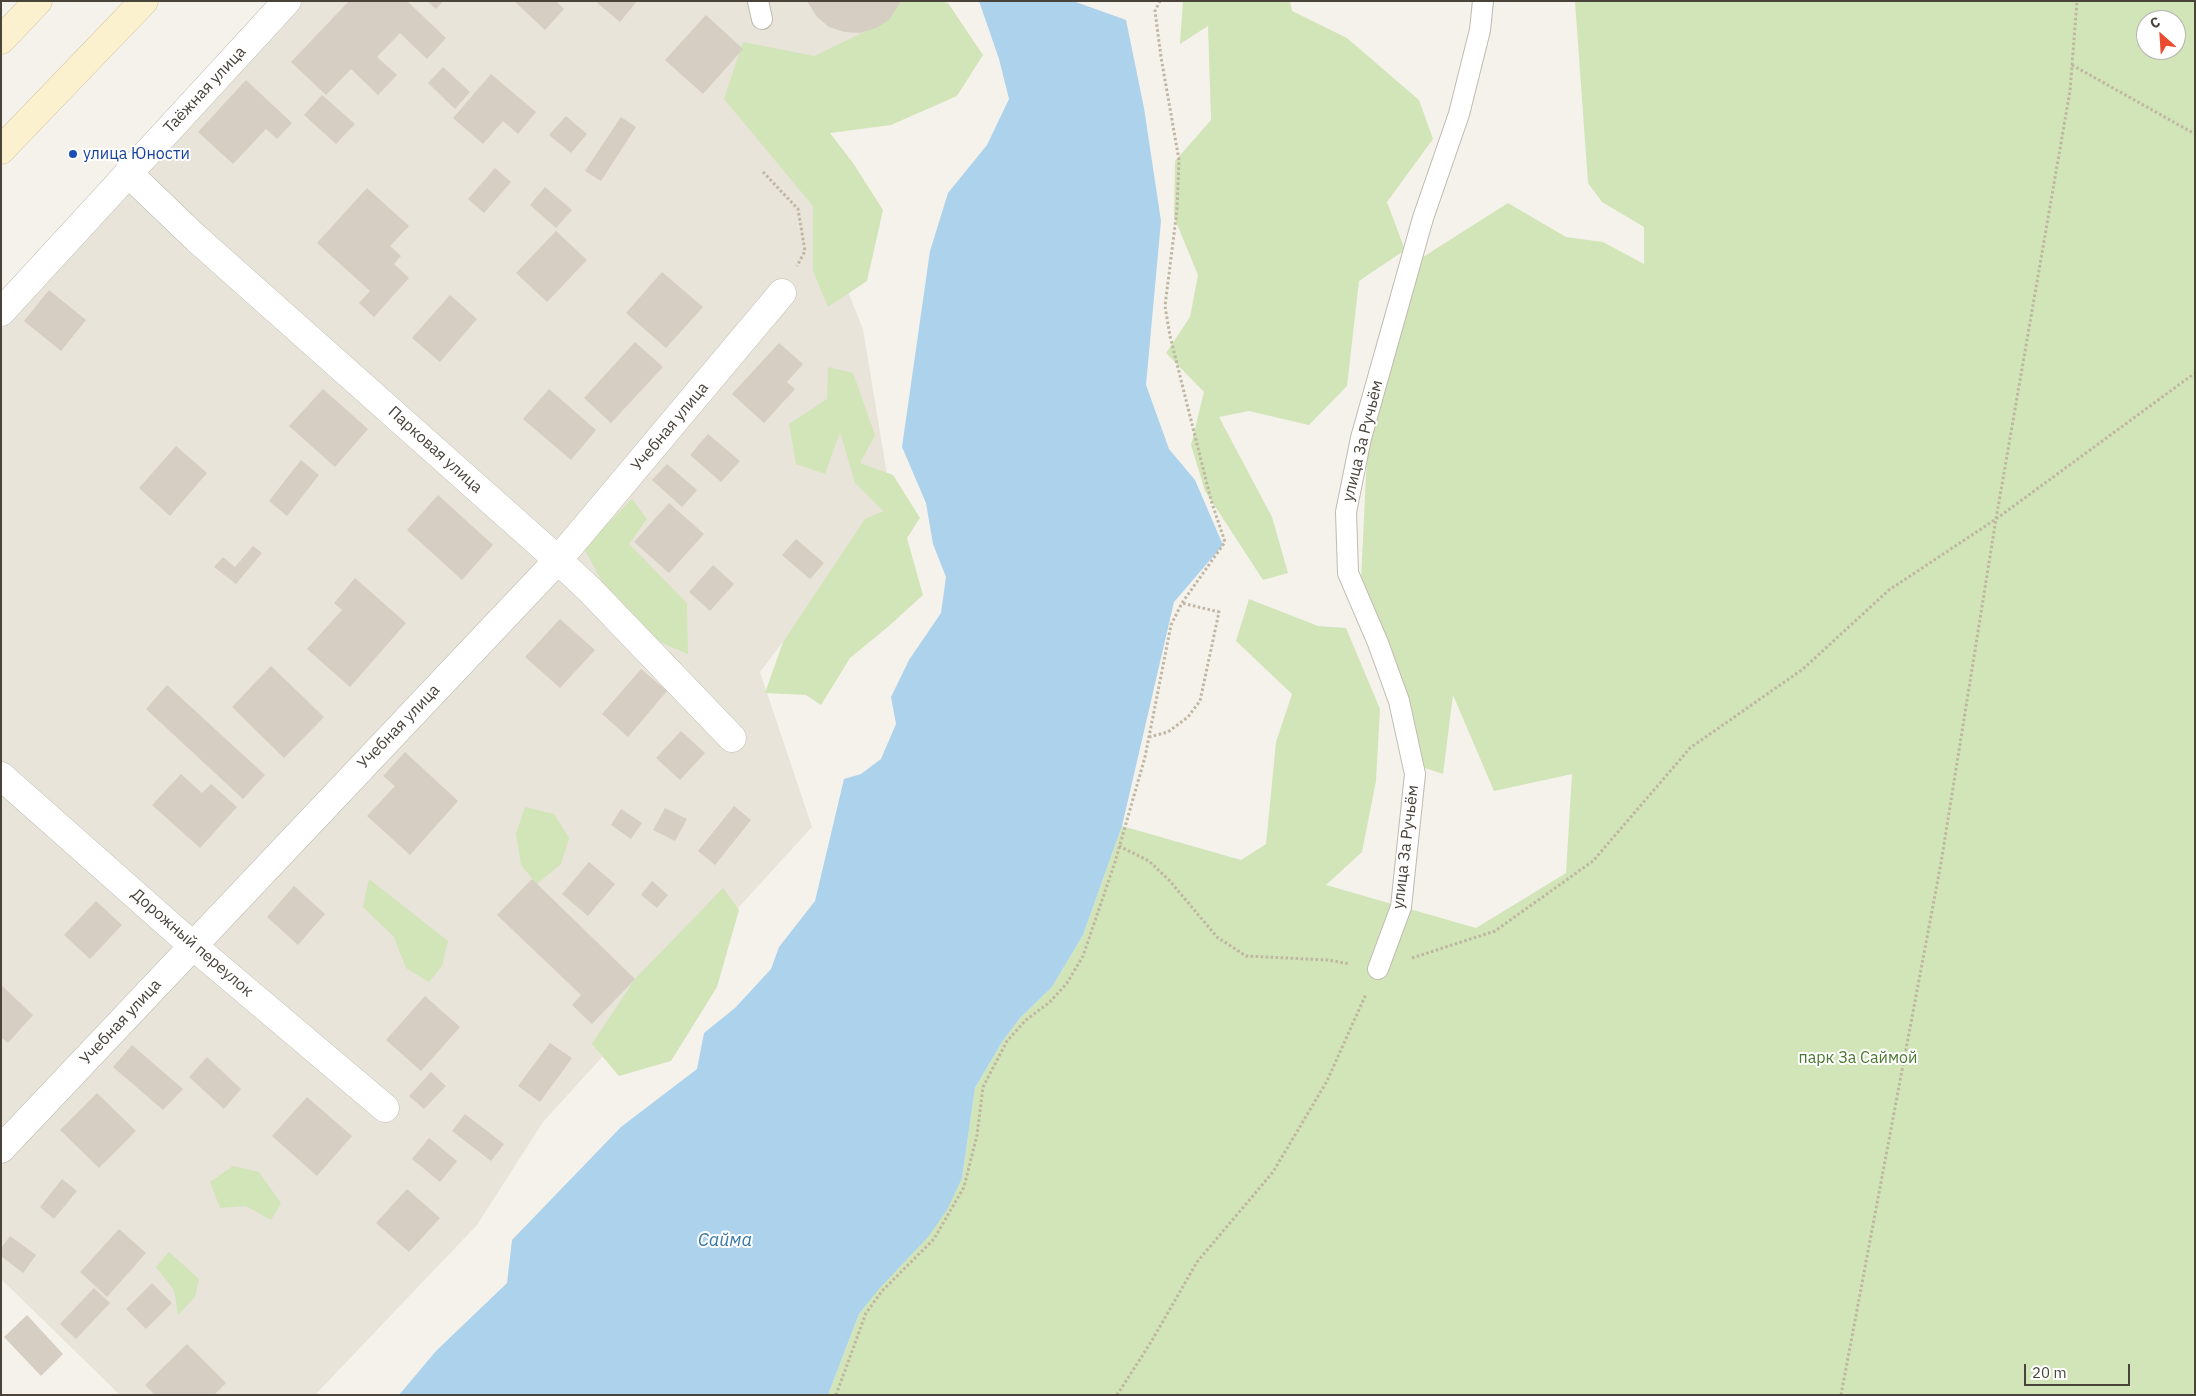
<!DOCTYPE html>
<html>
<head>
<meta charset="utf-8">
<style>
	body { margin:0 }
	#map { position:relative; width:2196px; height:1396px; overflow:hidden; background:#f5f2ec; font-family:"IBM Plex Sans",sans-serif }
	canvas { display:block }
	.frame { position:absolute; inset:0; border:2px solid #49433a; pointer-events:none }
	.north { position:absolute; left:2136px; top:10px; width:50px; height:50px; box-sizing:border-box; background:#fff; border:1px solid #b6b4b0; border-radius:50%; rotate:334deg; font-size:14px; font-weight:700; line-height:20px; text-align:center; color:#49433a }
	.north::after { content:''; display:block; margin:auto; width:18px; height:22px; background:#ea4a2d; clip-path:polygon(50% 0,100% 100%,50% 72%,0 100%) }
	.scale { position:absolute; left:2024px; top:1364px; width:106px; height:22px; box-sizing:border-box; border:2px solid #49433a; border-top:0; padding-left:6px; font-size:15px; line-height:18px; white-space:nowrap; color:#49433a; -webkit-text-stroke:4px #fff; paint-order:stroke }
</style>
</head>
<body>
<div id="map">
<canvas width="2196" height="1396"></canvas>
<div class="frame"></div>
<div class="north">С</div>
<div class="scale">20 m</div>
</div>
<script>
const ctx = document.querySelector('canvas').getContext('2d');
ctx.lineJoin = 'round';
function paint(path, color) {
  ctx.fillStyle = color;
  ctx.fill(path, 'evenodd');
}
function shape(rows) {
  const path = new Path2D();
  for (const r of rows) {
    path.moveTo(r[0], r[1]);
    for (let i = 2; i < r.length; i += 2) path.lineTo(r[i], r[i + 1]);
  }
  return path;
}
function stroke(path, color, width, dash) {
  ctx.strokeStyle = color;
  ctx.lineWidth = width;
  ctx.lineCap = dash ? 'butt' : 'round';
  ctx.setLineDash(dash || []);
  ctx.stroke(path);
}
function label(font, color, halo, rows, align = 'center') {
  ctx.font = font + ' "IBM Plex Sans",sans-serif';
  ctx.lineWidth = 4;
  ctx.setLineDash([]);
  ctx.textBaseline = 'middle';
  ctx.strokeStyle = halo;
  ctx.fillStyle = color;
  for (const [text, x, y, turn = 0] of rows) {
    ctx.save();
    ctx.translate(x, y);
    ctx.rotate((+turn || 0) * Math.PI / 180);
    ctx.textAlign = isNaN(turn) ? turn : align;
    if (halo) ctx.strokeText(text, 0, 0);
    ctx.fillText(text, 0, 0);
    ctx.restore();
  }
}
paint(shape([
	[289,1,892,1,803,181,863,329,891,499,760,672,812,827,543,1122,477,1225,315,1395,120,1395,1,1279,1,316]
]), '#e8e4da');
paint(shape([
	[892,1,940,1,948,3,983,55,957,96,891,125,830,133,853,163,883,210,867,281,828,307,813,271,813,206,724,99,743,42,814,56,881,24],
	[1183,1,1290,1,1292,11,1347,38,1419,100,1433,139,1387,202,1405,250,1359,281,1347,386,1309,425,1249,411,1219,417,1272,517,1288,573,1263,580,1205,491,1191,445,1204,392,1166,353,1190,317,1198,275,1174,217,1175,161,1211,120,1208,26,1180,44],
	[1575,1,2195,1,2195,1395,828,1395,859,1314,962,1178,975,1088,1002,1042,1020,1018,1052,987,1083,935,1122,826,1241,860,1266,844,1276,742,1292,694,1236,641,1249,599,1318,626,1346,628,1380,709,1376,781,1362,852,1326,885,1476,928,1566,873,1572,774,1494,791,1453,695,1443,774,1419,766,1361,580,1369,414,1423,257,1508,203,1566,237,1603,242,1644,264,1644,227,1602,202,1588,183],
	[2146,20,2176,20,2176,50,2146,50],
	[828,367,853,373,875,435,860,463,893,475,920,518,907,538,923,595,889,626,850,658,821,705,806,695,765,693,783,642,865,519,883,511,855,483,840,432,825,474,796,464,789,424,827,399],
	[632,499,647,519,629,544,687,603,688,654,660,642,601,580,584,548],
	[525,807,554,814,569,838,561,864,537,884,521,865,516,834],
	[369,879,448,941,442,966,429,982,406,968,394,937,363,907],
	[723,888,739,910,717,987,671,1061,619,1076,592,1044,635,979],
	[233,1166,259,1172,281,1203,271,1220,246,1206,220,1208,210,1182],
	[169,1252,199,1279,195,1297,178,1315,174,1290,156,1267]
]), '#d1e5b8');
paint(shape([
	[979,1,1073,1,1126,20,1144,108,1161,221,1146,385,1169,449,1195,480,1223,545,1174,602,1122,826,1083,935,1052,987,1020,1018,1002,1042,975,1088,962,1178,947,1210,928,1237,879,1289,859,1314,828,1395,399,1395,436,1351,507,1283,512,1240,621,1127,697,1069,704,1033,735,1008,771,969,779,947,815,901,844,779,861,774,881,759,896,724,891,697,909,660,941,613,946,577,933,544,926,503,902,447,930,251,948,193,987,145,1009,99,999,59]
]), '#add2ec');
paint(shape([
	[349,1,407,1,446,38,427,59,400,33,377,57,397,75,378,95,351,69,326,95,291,62],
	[427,1,443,1,436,9],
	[514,1,556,1,564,9,545,30],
	[595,1,637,1,620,22],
	[807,1,901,1,889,20,876,28,860,33,844,32,829,27,817,17],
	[706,15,743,49,703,94,665,60],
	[443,67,470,92,455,109,428,83],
	[491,74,536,112,518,134,503,121,483,144,453,118],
	[246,80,292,123,277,139,266,129,233,164,198,132],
	[322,95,355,124,336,144,304,115],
	[566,116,587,134,571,153,549,135],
	[621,117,636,127,601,181,585,171],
	[495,168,511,182,484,213,468,199],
	[545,187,572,210,556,228,530,205],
	[367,188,409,226,390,246,401,256,394,264,409,278,374,317,359,303,370,291,317,243],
	[556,231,587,260,547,302,516,273],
	[662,272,703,307,666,348,626,313],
	[49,290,86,320,61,351,24,321],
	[450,295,477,319,440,362,412,338],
	[635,342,663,367,611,423,584,398],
	[779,343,803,364,787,382,795,389,764,423,732,394],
	[323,389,368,429,335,467,289,426],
	[549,389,596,430,571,460,523,419],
	[708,434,740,461,721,482,690,455],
	[176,446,207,473,170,516,139,488],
	[301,460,319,475,287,516,269,501],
	[667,464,697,490,682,507,652,480],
	[438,495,493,545,462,580,407,530],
	[669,503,704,534,669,573,634,542],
	[796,539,824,563,810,579,782,555],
	[253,546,262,553,236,584,214,567,223,557,235,567],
	[713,565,734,584,710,611,689,592],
	[355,578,406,623,350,687,307,649,342,610,334,603],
	[560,619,595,650,560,688,525,657],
	[271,666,324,717,284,758,232,707],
	[641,669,667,691,628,737,602,714],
	[167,685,265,775,243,799,146,709],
	[681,731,705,753,680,780,656,758],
	[405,752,458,801,410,855,367,816,395,786,383,776],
	[181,774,202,793,211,784,237,807,200,848,152,805],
	[734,806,751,820,715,865,698,851],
	[665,808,687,819,675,841,653,830],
	[621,809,642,823,631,839,611,825],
	[589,862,615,884,588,916,562,894],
	[532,879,635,979,592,1024,572,1005,581,995,497,915],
	[652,881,668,895,657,908,641,895],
	[294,886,325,914,298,945,267,917],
	[96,901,122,925,90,959,64,935],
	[1,985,33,1015,8,1043,1,1037],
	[425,996,460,1027,421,1071,386,1040],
	[550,1043,572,1058,540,1102,518,1086],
	[132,1045,183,1089,163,1110,113,1067],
	[207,1057,241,1089,224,1109,189,1077],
	[431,1072,446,1086,424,1109,409,1096],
	[97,1093,136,1131,99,1168,60,1130],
	[307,1097,352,1136,317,1176,272,1136],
	[465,1114,504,1144,491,1161,452,1131],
	[429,1138,457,1161,440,1182,412,1159],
	[62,1179,77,1191,54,1219,40,1207],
	[407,1189,440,1218,409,1252,376,1223],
	[119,1229,146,1253,107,1297,80,1272],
	[10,1236,36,1255,23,1273,1,1256,1,1248],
	[152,1283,172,1303,146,1329,126,1309],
	[94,1288,110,1303,76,1339,60,1324],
	[27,1315,63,1354,41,1376,4,1337],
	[187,1344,226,1383,214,1395,155,1395,145,1385]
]), '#d6cec2');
const service = shape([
	[758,1,762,19],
	[1378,969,1401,907,1415,774,1399,701,1378,643,1348,573,1346,512,1361,438,1423,218,1459,114,1480,30,1483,1]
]);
const minor = shape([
	[128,173,197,239,558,560,590,590,732,738],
	[1,312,287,1],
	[1,776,192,945,385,1108],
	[1,1149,558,560,782,293]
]);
const secondary = shape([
	[1,40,38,1],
	[1,150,144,1]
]);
stroke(service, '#c0baaf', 22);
stroke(minor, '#c0baaf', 29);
stroke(secondary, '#d1c49f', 29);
stroke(shape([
	[2072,65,2195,134],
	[763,172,798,209,805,251,797,266],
	[1149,737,1168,732,1188,717,1200,701,1219,612,1182,603],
	[1119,846,1149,861,1169,880,1217,937,1246,956,1328,960,1350,964],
	[1412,958,1495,931,1593,861,1690,748,1803,669,1889,590,1996,519,2195,373],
	[836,1395,866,1313,882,1291,934,1239,964,1187,977,1135,983,1087,1007,1041,1026,1020,1050,1002,1067,983,1083,956,1115,862,1145,757,1171,625,1182,603,1225,542,1211,500,1170,336,1165,306,1177,210,1179,160,1161,57,1155,11,1160,1],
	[1117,1395,1151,1342,1197,1262,1273,1172,1327,1081,1366,994],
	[1841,1395,1941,863,1996,519,2070,91,2077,1]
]), '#c0b5a1', 3, [2.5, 2.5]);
stroke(service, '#fff', 20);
stroke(minor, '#fff', 28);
stroke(secondary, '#fbf1cf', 28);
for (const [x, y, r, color] of [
	[73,154,5,"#1a4fb4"]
]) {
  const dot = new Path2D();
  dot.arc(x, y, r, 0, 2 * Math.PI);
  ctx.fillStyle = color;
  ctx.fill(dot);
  stroke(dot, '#fff', 2);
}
label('16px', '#49433a', '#fff', [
	["Таёжная улица",205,90,-47],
	["Учебная улица",670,427,-50],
	["улица За Ручьём",1363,441,-76],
	["Парковая улица",435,450,42],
	["Учебная улица",399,727,-46],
	["улица За Ручьём",1406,847,-83],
	["Дорожный переулок",192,943,41],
	["Учебная улица",121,1022,-47]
]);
label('16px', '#164399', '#fff', [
	["улица Юности",83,154]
], 'left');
label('16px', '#4b7730', '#fff', [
	["парк За Саймой",1858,1058]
]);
label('italic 18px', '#3777a6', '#fff', [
	["Сайма",725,1241]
]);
</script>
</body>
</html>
